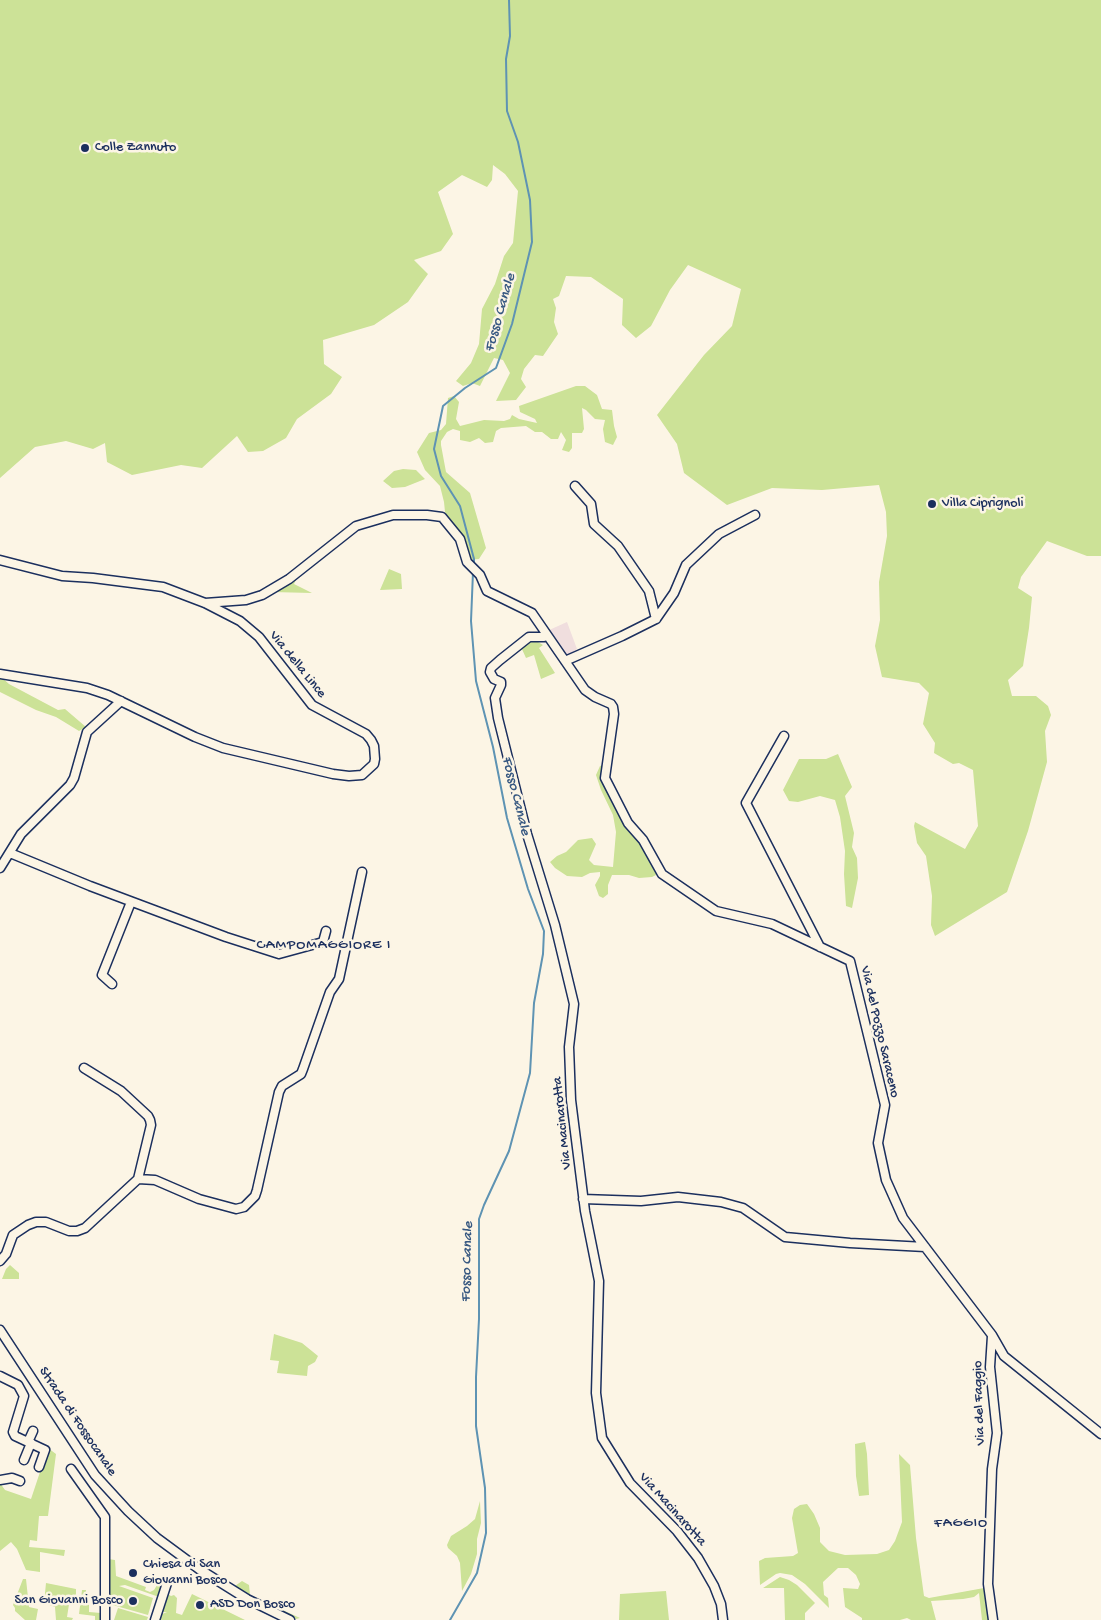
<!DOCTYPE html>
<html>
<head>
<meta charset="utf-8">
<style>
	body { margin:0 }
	canvas { display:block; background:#fcf5e5 }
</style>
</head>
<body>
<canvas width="1101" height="1620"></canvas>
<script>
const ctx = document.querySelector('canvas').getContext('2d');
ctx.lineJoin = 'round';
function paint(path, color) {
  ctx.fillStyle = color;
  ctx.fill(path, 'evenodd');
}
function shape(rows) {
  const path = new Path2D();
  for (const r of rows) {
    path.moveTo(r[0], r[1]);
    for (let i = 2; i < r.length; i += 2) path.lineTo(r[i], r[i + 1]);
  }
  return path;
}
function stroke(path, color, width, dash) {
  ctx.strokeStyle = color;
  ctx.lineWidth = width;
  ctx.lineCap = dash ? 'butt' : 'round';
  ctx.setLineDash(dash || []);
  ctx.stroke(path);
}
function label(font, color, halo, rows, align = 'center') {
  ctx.font = font + ' "Gochi Hand",sans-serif';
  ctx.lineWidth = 5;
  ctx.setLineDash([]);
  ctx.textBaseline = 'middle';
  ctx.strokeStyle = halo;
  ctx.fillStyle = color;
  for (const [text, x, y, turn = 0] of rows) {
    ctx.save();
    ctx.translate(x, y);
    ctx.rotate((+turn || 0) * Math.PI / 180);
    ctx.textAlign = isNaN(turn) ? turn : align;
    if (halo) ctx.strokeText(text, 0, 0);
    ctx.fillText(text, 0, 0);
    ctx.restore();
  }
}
paint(shape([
	[567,622,577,649,565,657,547,631]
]), '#f0dede');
paint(shape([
	[0,0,1101,0,1101,556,1087,556,1047,541,1021,577,1018,588,1032,597,1029,628,1023,666,1008,680,1012,696,1036,696,1048,706,1051,715,1045,731,1047,762,1028,831,1007,892,935,936,931,925,932,896,926,856,917,843,914,826,915,822,965,849,978,826,973,770,959,763,953,764,934,753,935,743,923,724,929,693,919,683,882,677,875,646,880,620,879,582,887,536,886,512,879,485,822,490,772,488,727,505,684,473,677,444,657,415,704,355,732,326,741,289,688,265,670,290,651,326,636,338,622,325,623,299,591,277,566,276,559,296,553,299,556,308,554,322,558,334,543,356,535,355,524,369,521,379,526,387,516,400,496,401,510,373,503,360,494,358,480,386,472,383,463,386,456,381,471,363,479,344,482,309,495,284,504,256,513,243,518,191,505,174,493,165,492,180,487,187,462,175,438,192,453,234,441,251,414,260,428,274,408,302,374,325,323,340,324,364,342,377,331,394,297,419,286,438,263,451,248,452,237,436,202,468,181,465,132,475,107,462,105,443,93,449,66,441,35,447,0,478],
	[576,386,585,386,597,395,602,409,612,410,614,426,617,437,613,445,605,442,603,429,605,420,595,419,586,410,582,408,584,429,582,433,572,433,572,448,569,452,562,450,566,440,561,432,558,439,551,439,542,432,535,432,526,426,501,428,496,431,493,442,485,443,479,438,470,442,460,440,460,431,453,429,447,432,441,441,441,445,446,472,470,493,486,548,479,559,468,560,445,512,444,502,440,486,425,470,417,452,429,433,441,430,446,424,448,398,454,396,459,402,456,419,460,426,484,420,504,421,510,419,512,415,519,419,537,423,535,419,520,412,519,406],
	[403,469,416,470,425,479,405,487,392,488,383,481,394,471],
	[389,569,401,574,402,589,380,590],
	[298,576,294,584,312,593,272,592],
	[533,639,543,645,539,648,555,673,541,679,534,655,526,658,521,647],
	[0,676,9,684,58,710,65,709,86,727,79,731,56,717,36,710,0,692],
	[838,754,852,787,845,796,854,833,852,847,857,858,858,878,852,908,846,906,844,874,845,851,840,817,835,800,820,796,798,802,789,801,783,790,799,759,826,759],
	[603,765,603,776,633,833,658,874,652,877,639,878,629,875,612,875,608,885,608,894,603,898,599,896,595,885,600,876,600,872,590,873,582,877,567,876,555,868,550,862,557,856,566,852,578,840,592,838,596,844,589,860,594,865,613,867,616,832,613,815,601,790,596,775,600,766],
	[10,1265,19,1273,19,1279,2,1279,6,1269],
	[274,1334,302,1343,318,1356,315,1362,308,1366,307,1376,277,1373,279,1361,270,1360],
	[865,1442,867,1454,869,1495,859,1496,856,1476,855,1444],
	[48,1448,56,1454,48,1516,39,1516,37,1541,30,1540,29,1547,65,1550,64,1556,40,1552,40,1572,26,1570,17,1549,11,1542,0,1551,0,1483,5,1490,31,1499],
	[899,1454,910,1465,916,1538,924,1596,929,1598,984,1588,990,1620,982,1620,979,1593,974,1597,963,1599,931,1601,936,1620,911,1620,907,1618,900,1620,862,1620,862,1618,845,1607,843,1588,858,1589,860,1584,856,1575,848,1568,838,1568,823,1582,824,1595,828,1598,829,1608,805,1584,792,1575,780,1573,776,1574,760,1585,759,1561,765,1558,793,1556,798,1553,792,1518,794,1509,800,1505,807,1504,814,1514,820,1528,820,1542,829,1551,845,1555,877,1554,889,1550,895,1541,902,1522],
	[480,1501,481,1523,477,1539,477,1554,471,1574,462,1591,460,1563,457,1556,448,1548,447,1545,451,1536,467,1526,475,1519],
	[108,1559,115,1560,116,1576,146,1587,145,1590,150,1592,154,1590,159,1582,162,1590,159,1597,125,1585,119,1586,153,1598,148,1615,109,1604],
	[780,1577,789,1580,797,1585,815,1603,805,1613,805,1620,785,1620,784,1588,763,1588],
	[23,1579,26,1579,29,1607,38,1609,36,1620,25,1620,15,1611,15,1608,13,1605],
	[242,1581,249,1585,250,1595,300,1618,296,1619,249,1597,235,1586],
	[46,1583,76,1589,76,1599,70,1598,67,1617,73,1618,72,1620,56,1620,55,1607,44,1603],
	[82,1590,86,1590,85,1602,89,1603,89,1612,101,1613,101,1620,95,1620,95,1616,79,1614],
	[666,1591,669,1620,619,1620,620,1594],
	[166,1593,171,1596,174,1595,177,1598,176,1613,182,1615,192,1594,245,1620,160,1620,162,1614,167,1612,160,1612],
	[118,1608,148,1617,147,1620,114,1620]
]), '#cce297');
stroke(shape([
	[474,565,474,559,460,506,441,476,434,449,443,406,465,388,496,368,512,324,532,242,530,200,518,142,507,111,506,59,510,36,509,0],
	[450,1620,477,1573,486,1533,485,1488,476,1426,476,1377,479,1319,479,1219,484,1205,509,1151,530,1073,534,1003,543,954,544,931,528,889,507,818,493,747,476,681,471,621,473,572]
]), '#5e93b3', 2);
const minor = shape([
	[575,486,591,504,594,524,618,546,649,591,656,619],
	[0,560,62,576,93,578,163,587,205,603,240,621,259,637,312,705,366,734,371,740,374,746,375,759,374,764,362,775,349,776,333,774,223,748,195,737,108,695,87,688,0,674],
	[205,603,246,600,262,595,289,579,356,526,393,515,427,515,442,517,460,539,467,562,480,575,487,591,532,613,585,690,595,697,611,704,613,707,614,714,605,778,628,823,643,840,662,874,716,911,772,924,850,961,885,1105,878,1143,886,1180,903,1218,992,1335,1004,1356,1101,1434],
	[547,635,544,637,529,637,500,660,491,668,490,672,494,679,501,682,501,685,495,698,498,718,527,834,555,925,574,1004,569,1047,571,1100,585,1211,599,1281,596,1393,602,1438,630,1483,677,1531,698,1558,714,1586,721,1604,723,1620],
	[565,661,622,636,656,619,674,593,686,565,719,534,755,515],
	[784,736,746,803,820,947],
	[10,853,90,886,226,937,279,954,323,942,326,931],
	[0,868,21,834,70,785,74,778,87,732,121,701],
	[112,984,102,975,131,902],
	[138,1179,155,1180,199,1199,236,1209,244,1207,255,1196,257,1190,279,1092,282,1086,301,1074,303,1069,330,992,339,979,362,872],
	[583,1199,641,1201,678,1197,721,1202,743,1208,785,1237,850,1243,925,1247],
	[0,1261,6,1254,13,1235,28,1225,36,1222,46,1222,69,1231,77,1231,85,1228,138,1179,151,1125,150,1120,148,1116,121,1091,84,1068],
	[0,1330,95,1475,128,1511,157,1538,199,1569,247,1599,290,1620],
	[992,1336,990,1367,997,1433,992,1469,988,1584,993,1620],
	[0,1376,18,1385,24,1396,13,1432,15,1436,45,1450,39,1467],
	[28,1442,33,1431],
	[24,1460,31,1443],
	[71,1469,105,1517,105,1620],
	[0,1480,12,1478,20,1481],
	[155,1620,167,1583]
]);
stroke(minor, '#1b2f5e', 11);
stroke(minor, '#fcf5e5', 8);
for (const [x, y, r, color] of [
	[85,148,5,"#1b2f5e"],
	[932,504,5,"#1b2f5e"],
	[133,1573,5,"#1b2f5e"],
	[133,1601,5,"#1b2f5e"],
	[200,1605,5,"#1b2f5e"]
]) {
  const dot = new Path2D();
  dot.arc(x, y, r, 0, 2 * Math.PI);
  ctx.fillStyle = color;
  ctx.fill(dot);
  stroke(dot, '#fcf5e5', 2);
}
label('14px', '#1b2f5e', '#fcf5e5', [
	["Colle Zannuto",95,148],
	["Villa Ciprignoli",942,504],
	["Chiesa di San",143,1565],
	["Giovanni Bosco",143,1581],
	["San Giovanni Bosco",123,1601,"right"],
	["ASD Don Bosco",210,1605]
], 'left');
label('14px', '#1b2f5e', '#fcf5e5', [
	["Via della Lince",297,665,51],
	["Via del Pozzo Saraceno",879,1032,77],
	["Via Macinarotta",563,1123,-96],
	["Via del Faggio",980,1403,-92],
	["Strada di Fossocanale",77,1422,56],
	["Via Macinarotta",672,1510,48]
]);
label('italic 15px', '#375881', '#fcf5e5', [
	["Fosso Canale",501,313,-74],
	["Fosso Canale",515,796,76],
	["Fosso Canale",468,1262,-88]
]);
ctx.letterSpacing = '1px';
label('15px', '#1b2f5e', '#fcf5e5', [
	["CAMPOMAGGIORE I",324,946],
	["FAGGIO",961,1524]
]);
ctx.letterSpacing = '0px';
</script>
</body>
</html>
